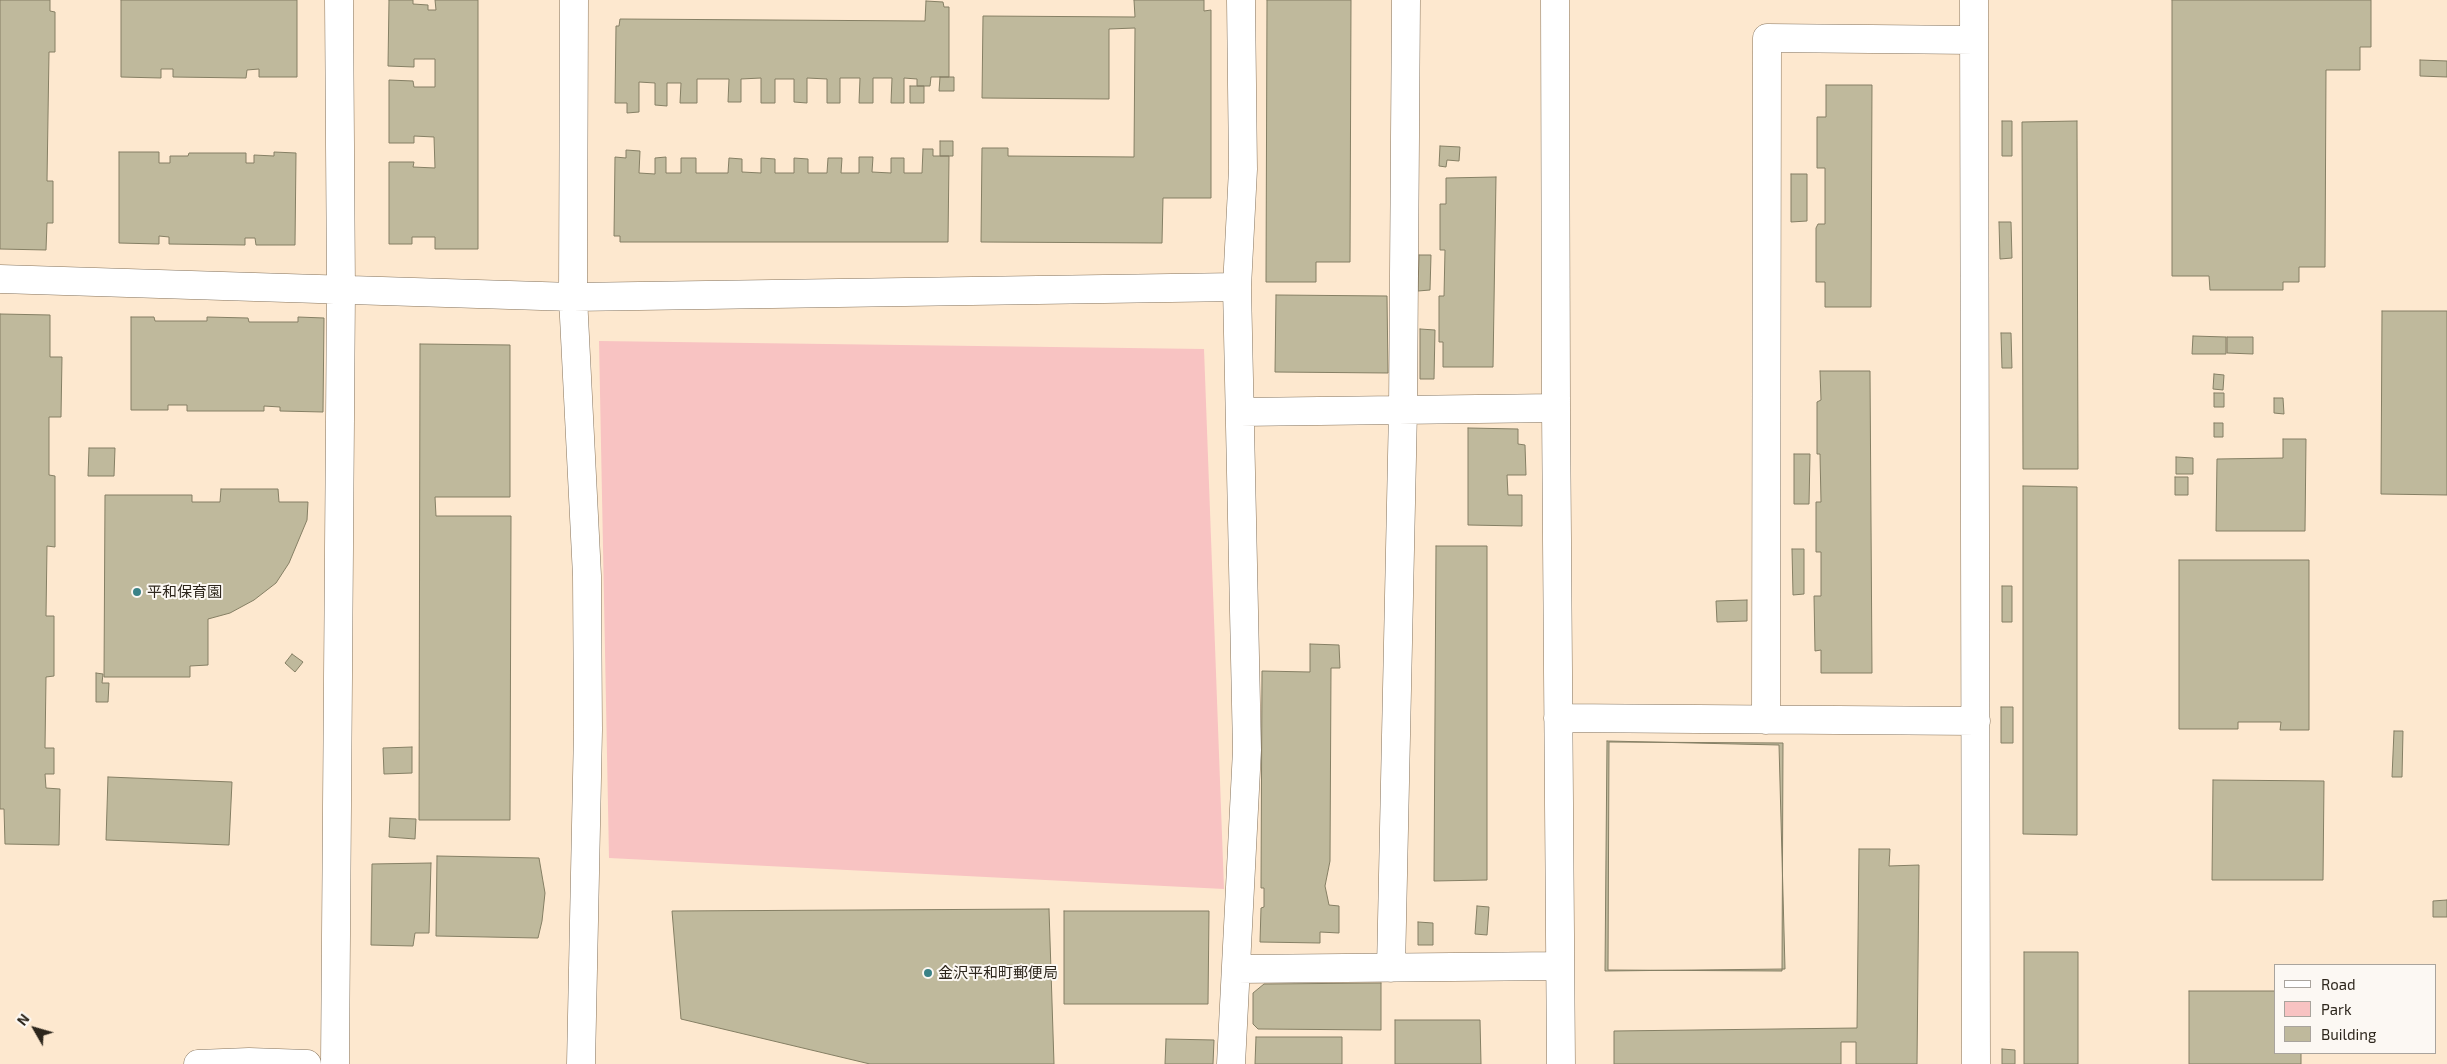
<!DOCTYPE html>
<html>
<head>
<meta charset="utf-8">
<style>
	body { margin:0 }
	#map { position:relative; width:2447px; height:1064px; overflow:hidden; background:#fde8cf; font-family:"Exo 2",sans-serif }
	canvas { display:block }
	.legend { position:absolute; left:2274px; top:964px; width:162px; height:90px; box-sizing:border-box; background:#fcf8f3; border:1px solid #a9a49d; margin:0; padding:6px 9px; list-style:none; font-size:15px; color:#2d261c }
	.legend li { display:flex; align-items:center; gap:10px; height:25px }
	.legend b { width:25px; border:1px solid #a9a49d }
	.north { position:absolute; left:10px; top:1004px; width:50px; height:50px; -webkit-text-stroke:4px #fcf8f3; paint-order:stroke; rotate:308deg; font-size:14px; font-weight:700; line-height:20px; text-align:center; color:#2d261c }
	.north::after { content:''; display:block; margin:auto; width:18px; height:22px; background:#2d261c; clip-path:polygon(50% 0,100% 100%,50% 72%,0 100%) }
</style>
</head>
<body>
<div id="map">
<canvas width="2447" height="1064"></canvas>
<ul class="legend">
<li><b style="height:6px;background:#fff"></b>Road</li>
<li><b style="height:14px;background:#f8c3c2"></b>Park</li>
<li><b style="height:14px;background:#bfb99c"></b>Building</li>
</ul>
<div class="north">N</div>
</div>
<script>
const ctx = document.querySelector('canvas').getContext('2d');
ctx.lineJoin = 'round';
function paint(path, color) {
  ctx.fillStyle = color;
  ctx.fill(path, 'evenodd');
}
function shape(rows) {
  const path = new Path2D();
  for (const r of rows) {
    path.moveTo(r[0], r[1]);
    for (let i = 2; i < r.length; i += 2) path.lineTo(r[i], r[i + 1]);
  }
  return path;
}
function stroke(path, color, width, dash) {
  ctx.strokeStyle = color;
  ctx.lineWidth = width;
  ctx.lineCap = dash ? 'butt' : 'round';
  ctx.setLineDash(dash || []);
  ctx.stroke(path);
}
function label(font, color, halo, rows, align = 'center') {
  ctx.font = font + ' "Exo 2","Noto Sans JP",sans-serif';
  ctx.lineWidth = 4;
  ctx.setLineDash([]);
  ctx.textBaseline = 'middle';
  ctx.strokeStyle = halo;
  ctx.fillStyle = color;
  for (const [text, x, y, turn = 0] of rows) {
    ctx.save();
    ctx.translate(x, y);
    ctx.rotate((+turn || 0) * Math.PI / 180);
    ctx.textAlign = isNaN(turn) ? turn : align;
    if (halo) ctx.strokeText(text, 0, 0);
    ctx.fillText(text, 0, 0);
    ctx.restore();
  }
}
paint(shape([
	[599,341,1204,349,1224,889,609,858]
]), '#f8c3c2');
const building = shape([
	[0,0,50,0,50,11,55,12,55,52,49,52,47,181,53,181,53,223,47,223,46,250,0,249,0,0],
	[121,0,297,0,297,77,259,77,259,69,247,70,246,78,173,77,173,69,161,69,161,78,121,77,121,0],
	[389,0,413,0,413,4,428,5,428,10,436,10,435,0,478,0,478,249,435,249,435,237,412,237,412,244,389,244,389,162,414,162,413,167,435,168,434,137,414,136,414,143,389,143,389,80,413,81,414,87,435,87,435,59,414,59,414,67,388,66,389,0],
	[1134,0,1204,0,1204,11,1211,10,1211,198,1163,198,1162,243,981,242,982,148,1008,148,1008,156,1134,157,1135,28,1109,29,1109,99,982,98,983,16,1135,17,1134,0],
	[1267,0,1351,0,1350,262,1316,262,1316,282,1266,282,1267,0],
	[2172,0,2371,0,2371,47,2360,47,2360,70,2326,70,2325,267,2299,267,2299,282,2283,282,2283,290,2210,290,2209,276,2172,276,2172,0],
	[926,1,943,2,944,7,949,7,949,77,931,77,930,86,917,86,917,79,904,78,904,103,891,103,892,78,873,78,873,103,859,103,860,78,840,78,840,103,827,103,827,79,807,78,807,103,794,102,794,79,775,79,775,103,761,103,761,78,741,79,741,102,728,102,729,79,697,79,697,103,680,103,681,83,667,83,667,106,655,105,655,83,639,82,639,112,627,113,627,103,615,103,616,26,619,26,620,19,925,21,926,1],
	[2420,60,2447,61,2447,77,2420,76,2420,60],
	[940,77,954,77,954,91,939,91,940,77],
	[1826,85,1872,85,1871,307,1825,307,1825,282,1816,282,1816,228,1818,224,1825,224,1825,168,1817,168,1817,117,1826,117,1826,85],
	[910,86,924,86,924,103,910,103,910,86],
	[2002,121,2012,121,2012,156,2002,156,2002,121],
	[2077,121,2078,469,2023,469,2022,122,2077,121],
	[940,141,953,141,953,156,940,156,940,141],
	[1440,146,1460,147,1459,161,1447,160,1446,167,1439,166,1440,146],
	[923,149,933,149,933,156,949,156,948,242,620,242,620,236,614,236,615,157,626,158,626,150,640,151,639,173,655,174,655,158,666,157,666,173,681,173,681,158,696,158,696,173,728,173,729,158,742,159,742,172,761,173,761,158,775,159,775,173,794,173,794,158,808,159,808,173,827,173,828,158,842,158,841,173,859,173,859,157,873,157,872,172,891,173,891,158,904,158,904,173,922,173,923,149],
	[119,152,159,152,159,163,170,163,170,156,188,156,189,153,246,153,246,163,254,163,254,155,274,156,274,152,296,153,295,245,256,245,255,238,245,238,245,245,169,244,169,237,159,236,159,244,119,243,119,152],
	[1791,174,1807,174,1807,221,1791,222,1791,174],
	[1496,177,1493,367,1443,367,1443,342,1439,342,1439,296,1444,296,1445,250,1440,250,1440,204,1446,204,1446,178,1496,177],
	[1999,222,2011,222,2012,258,2000,259,1999,222],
	[1419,255,1431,255,1430,290,1418,291,1419,255],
	[1276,295,1387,296,1388,373,1275,372,1276,295],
	[2382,311,2447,311,2447,495,2381,494,2382,311],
	[0,314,50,315,50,357,62,357,61,417,49,417,49,475,55,476,55,547,47,546,46,616,54,616,54,676,46,677,45,748,54,748,54,774,45,774,46,788,60,789,59,845,5,844,4,809,0,809,0,314],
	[131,317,154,317,155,321,207,321,207,317,248,318,249,322,298,322,298,317,324,318,323,412,280,411,280,407,264,406,264,411,187,411,187,405,168,405,168,410,131,410,131,317],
	[1420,329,1435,330,1434,379,1420,379,1420,329],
	[2001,333,2011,333,2012,368,2002,368,2001,333],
	[2193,336,2226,337,2226,354,2192,354,2193,336],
	[2227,337,2253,337,2253,354,2227,353,2227,337],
	[420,344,510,345,510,497,435,497,436,516,511,516,510,820,419,820,420,344],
	[1820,371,1870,371,1872,673,1821,673,1821,650,1815,651,1814,596,1821,596,1821,552,1816,552,1816,502,1821,502,1820,454,1817,454,1817,402,1821,400,1820,371],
	[2214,374,2224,375,2223,390,2213,389,2214,374],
	[2214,393,2224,393,2224,407,2214,407,2214,393],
	[2274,398,2283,398,2284,414,2274,413,2274,398],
	[2214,423,2223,423,2223,437,2214,437,2214,423],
	[1468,428,1518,429,1518,444,1525,445,1526,475,1507,475,1508,495,1522,495,1522,526,1468,525,1468,428],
	[2283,439,2306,439,2305,531,2216,531,2217,459,2283,458,2283,439],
	[89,448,115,448,114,476,88,476,89,448],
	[1794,454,1810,454,1809,504,1794,504,1794,454],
	[2176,457,2193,458,2193,474,2176,474,2176,457],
	[2175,477,2188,477,2188,495,2175,495,2175,477],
	[2023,486,2077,487,2077,835,2023,834,2023,486],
	[221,489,278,489,279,502,308,502,307,520,289,563,276,583,254,600,230,613,208,619,208,665,190,666,190,677,104,677,105,495,192,495,192,502,220,502,221,489],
	[1436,546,1487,546,1487,880,1434,881,1436,546],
	[1792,549,1804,549,1804,594,1793,595,1792,549],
	[2179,560,2309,560,2309,730,2280,730,2281,722,2238,722,2238,729,2179,729,2179,560],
	[2002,586,2012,586,2012,622,2002,622,2002,586],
	[1747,600,1747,621,1717,622,1716,601,1747,600],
	[1310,644,1339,645,1340,668,1331,668,1330,861,1325,886,1329,905,1339,906,1339,933,1320,932,1320,943,1260,942,1261,908,1264,907,1264,888,1261,888,1262,671,1310,672,1310,644],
	[292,654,303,662,295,672,285,663,292,654],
	[96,673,103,674,102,683,109,683,108,702,96,702,96,673],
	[2001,707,2013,707,2013,743,2001,743,2001,707],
	[2394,731,2403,731,2402,777,2392,777,2394,731],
	[1607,741,1779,745,1785,969,1605,971,1607,741],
	[1609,742,1783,743,1782,971,1608,970,1609,742],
	[412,747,412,773,384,774,383,748,412,747],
	[108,777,232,782,229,845,106,840,108,777],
	[2213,780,2324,781,2323,880,2212,880,2213,780],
	[390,818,416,819,415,839,389,837,390,818],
	[1859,849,1890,849,1889,866,1919,865,1917,1064,1856,1064,1856,1042,1841,1042,1841,1064,1614,1064,1614,1031,1857,1028,1859,849],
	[437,856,539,858,545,893,542,921,538,938,436,936,437,856],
	[431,863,429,933,415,933,413,946,371,945,372,864,431,863],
	[2447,900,2447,917,2433,917,2433,901,2447,900],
	[1477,906,1489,907,1487,935,1475,934,1477,906],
	[1049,909,1054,1064,870,1064,681,1019,672,911,1049,909],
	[1064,911,1209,911,1208,1004,1064,1004,1064,911],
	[1418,922,1433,923,1433,945,1418,945,1418,922],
	[2024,952,2078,952,2078,1064,2024,1064,2024,952],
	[1381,983,1381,1030,1258,1029,1253,1024,1253,993,1264,984,1381,983],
	[2189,991,2276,991,2276,1053,2301,1053,2301,1064,2189,1064,2189,991],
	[1395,1020,1480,1020,1481,1064,1395,1064,1395,1020],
	[1256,1037,1342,1037,1342,1064,1255,1064,1256,1037],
	[1166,1039,1214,1040,1213,1064,1165,1064,1166,1039],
	[2002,1049,2015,1050,2015,1064,2002,1064,2002,1049]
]);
paint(building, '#bfb99c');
stroke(building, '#857f64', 1);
const minor = shape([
	[574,0,573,297,587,576,588,730,581,1064],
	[1555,0,1556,408,1561,1064],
	[1974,0,1976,1064],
	[0,279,573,297,1237,287],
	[1240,412,1556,408],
	[1558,718,1976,721],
	[1766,720,1767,38,1974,40],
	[1391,968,1403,410,1406,0],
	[1237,969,1560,966],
	[335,1064,341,290,339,0],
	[1231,1064,1247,750,1237,287,1243,169,1241,0]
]);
const secondary = shape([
	[198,1064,249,1062,307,1064]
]);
stroke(minor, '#85735c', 29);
stroke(secondary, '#85735c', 29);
stroke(minor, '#fff', 28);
stroke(secondary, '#fff', 28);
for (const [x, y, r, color] of [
	[137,592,5,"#3a8287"],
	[928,973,5,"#3a8287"]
]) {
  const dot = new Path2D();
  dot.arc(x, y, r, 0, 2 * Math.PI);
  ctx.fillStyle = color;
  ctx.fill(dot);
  stroke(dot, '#fcf8f3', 2);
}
label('15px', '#2d261c', '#fcf8f3', [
	["平和保育園",147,592],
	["金沢平和町郵便局",938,973]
], 'left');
</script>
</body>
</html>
